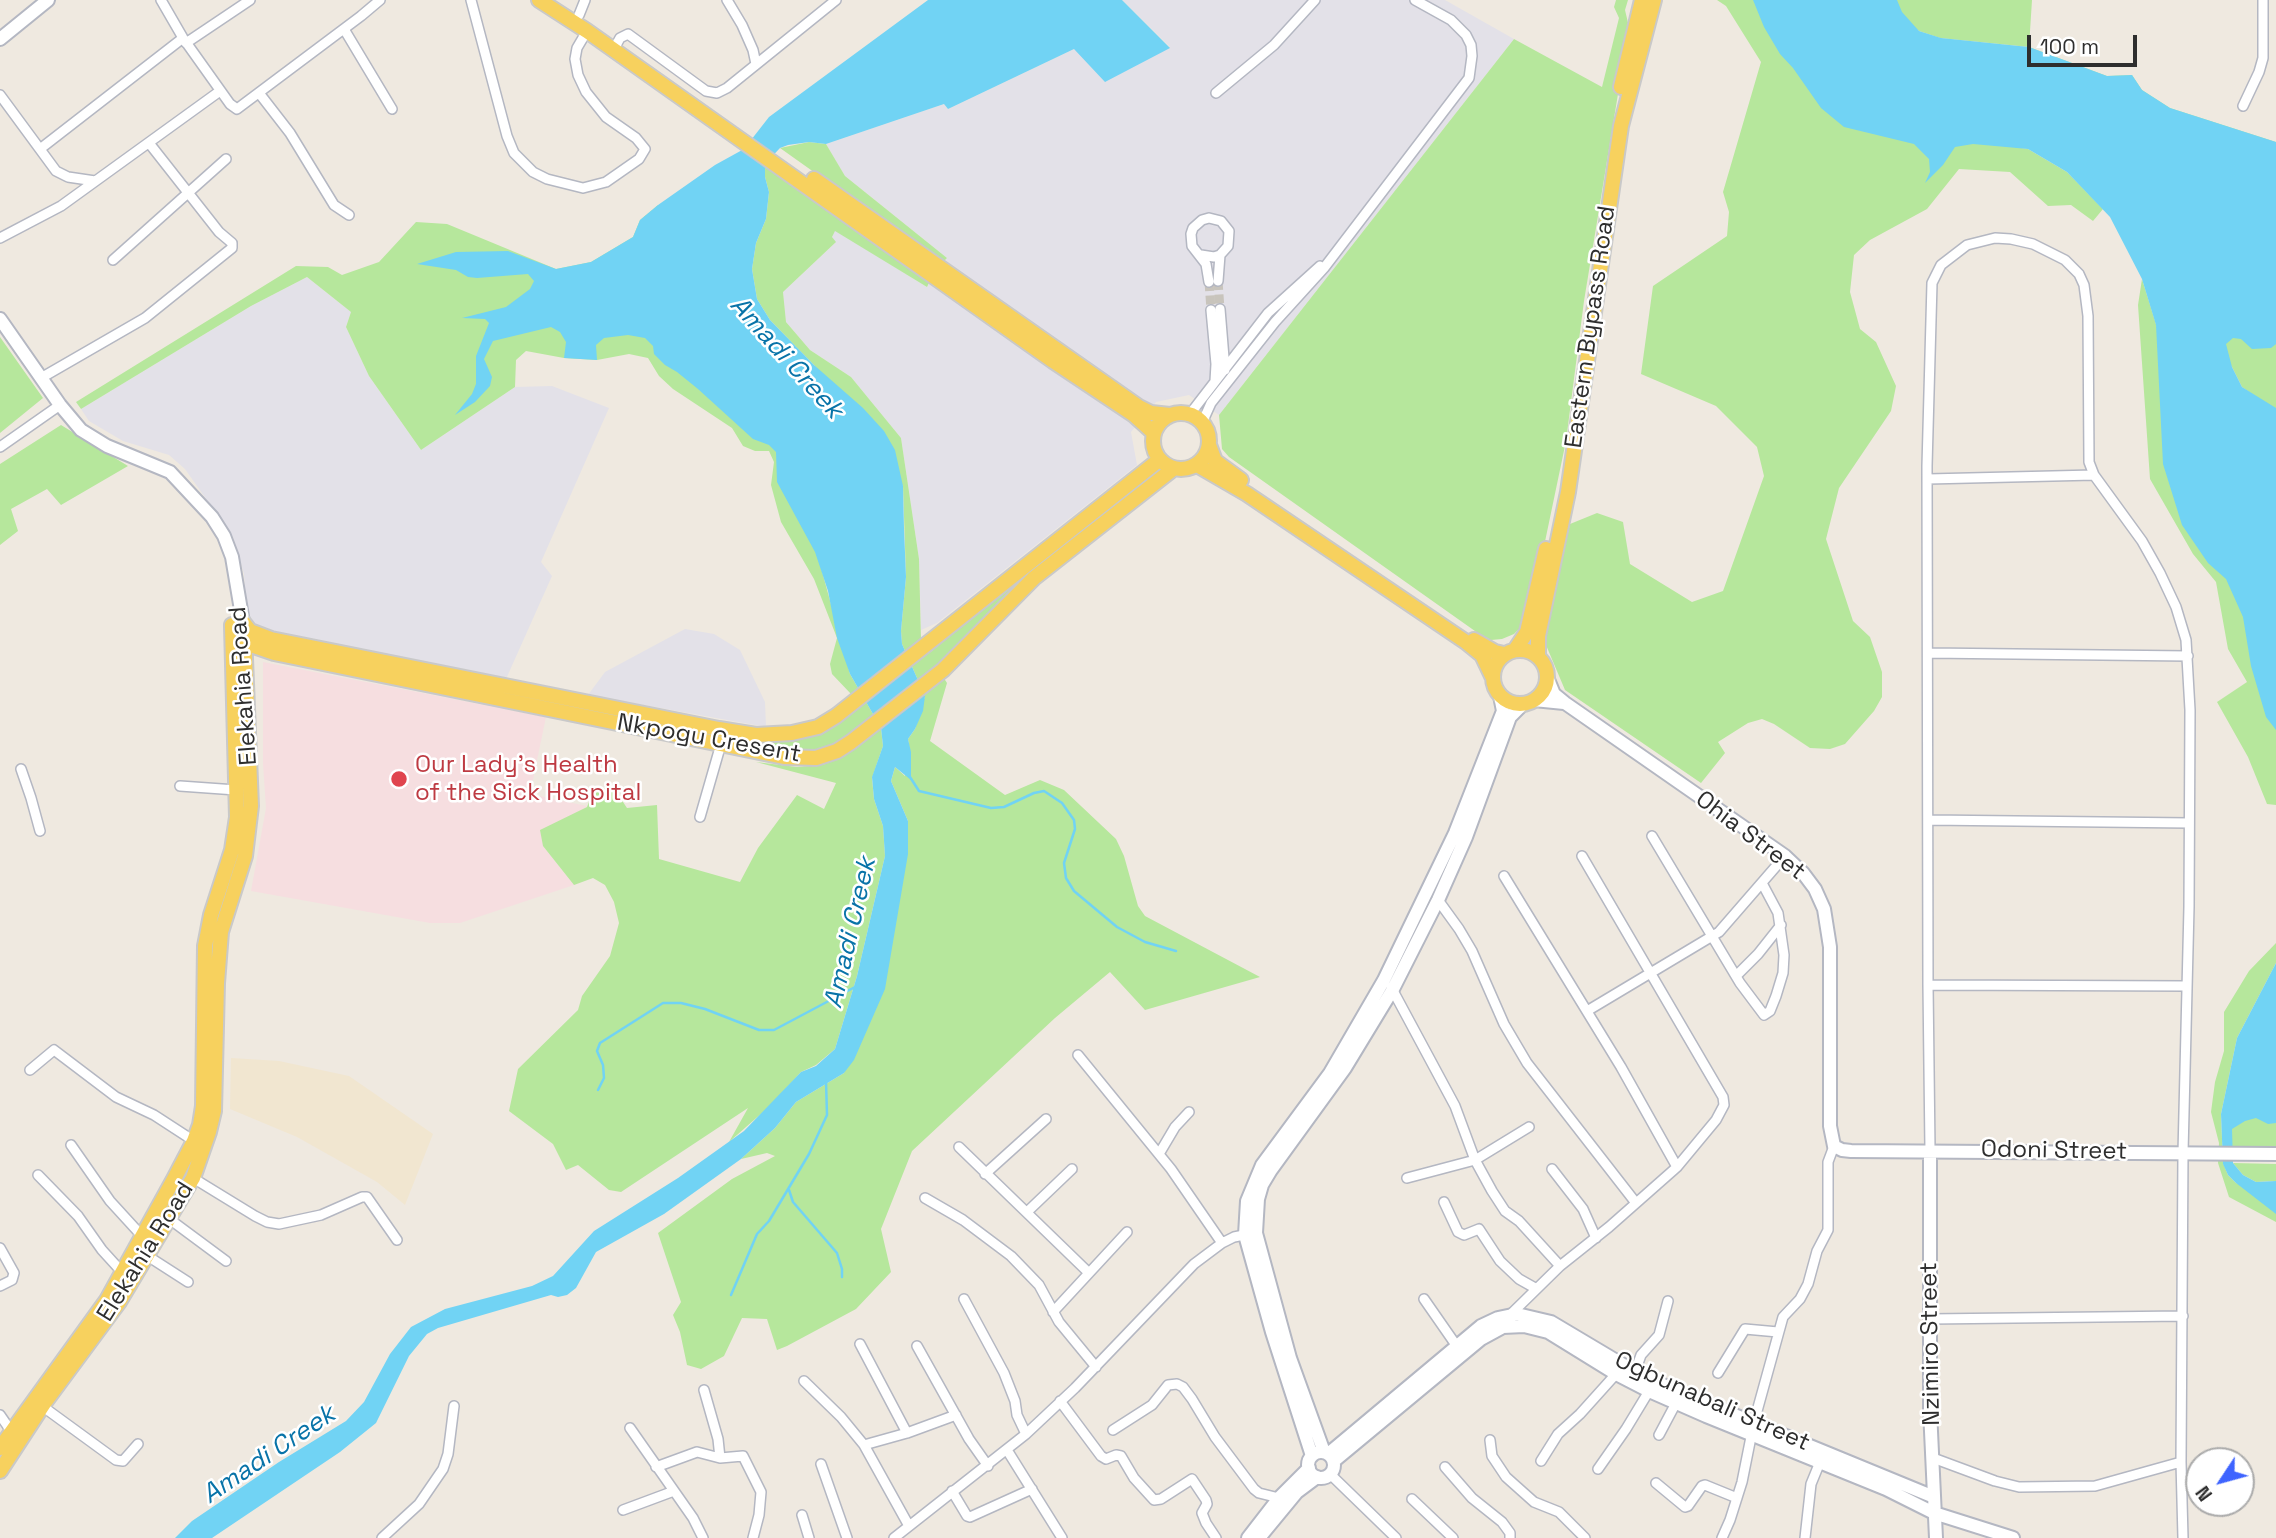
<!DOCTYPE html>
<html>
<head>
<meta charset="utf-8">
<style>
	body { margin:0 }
	#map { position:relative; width:2276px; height:1538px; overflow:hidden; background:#efe9e0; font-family:"Space Grotesk",sans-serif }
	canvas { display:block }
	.north { position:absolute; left:2185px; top:1447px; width:70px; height:70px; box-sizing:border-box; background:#fff; border:2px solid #ababab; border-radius:50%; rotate:234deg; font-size:19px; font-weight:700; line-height:28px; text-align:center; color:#2e2e2e }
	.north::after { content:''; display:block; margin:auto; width:24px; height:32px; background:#3e64ff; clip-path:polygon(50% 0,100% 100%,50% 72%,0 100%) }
	.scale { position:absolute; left:2027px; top:35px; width:110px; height:32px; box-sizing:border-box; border:4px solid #2e2e2e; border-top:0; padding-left:9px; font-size:21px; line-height:24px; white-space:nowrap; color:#2e2e2e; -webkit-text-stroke:5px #fff; paint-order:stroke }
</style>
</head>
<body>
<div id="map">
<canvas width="2276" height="1538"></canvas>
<div class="north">N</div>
<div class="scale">100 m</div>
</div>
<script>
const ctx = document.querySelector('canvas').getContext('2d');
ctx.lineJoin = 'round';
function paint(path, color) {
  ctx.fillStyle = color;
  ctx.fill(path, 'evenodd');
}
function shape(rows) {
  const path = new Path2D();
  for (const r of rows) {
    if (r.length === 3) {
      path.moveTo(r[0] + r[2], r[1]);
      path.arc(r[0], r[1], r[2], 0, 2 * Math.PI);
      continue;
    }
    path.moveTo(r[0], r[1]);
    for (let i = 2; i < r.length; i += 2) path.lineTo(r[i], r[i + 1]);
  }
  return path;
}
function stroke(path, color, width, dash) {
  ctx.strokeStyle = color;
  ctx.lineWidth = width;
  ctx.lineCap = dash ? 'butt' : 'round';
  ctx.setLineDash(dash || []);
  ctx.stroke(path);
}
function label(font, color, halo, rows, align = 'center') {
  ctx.font = font + ' "Space Grotesk",sans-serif';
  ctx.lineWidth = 5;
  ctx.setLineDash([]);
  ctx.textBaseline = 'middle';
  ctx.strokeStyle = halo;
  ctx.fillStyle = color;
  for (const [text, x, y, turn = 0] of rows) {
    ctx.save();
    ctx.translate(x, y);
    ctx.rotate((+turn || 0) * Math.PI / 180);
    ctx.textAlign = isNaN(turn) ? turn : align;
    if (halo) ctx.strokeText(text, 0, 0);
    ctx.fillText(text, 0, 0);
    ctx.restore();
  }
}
paint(shape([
	[1122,0,1445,0,1514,39,1219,415,1189,395,1156,402,1131,432,1137,465,937,623,921,630,919,559,901,438,851,377,810,350,786,322,783,292,835,243,832,237,835,230,927,287,947,258,845,176,826,144,944,104,948,109,1074,49,1170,47],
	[307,277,351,312,346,327,369,376,421,450,515,387,552,386,609,408,541,562,552,576,506,679,259,628,249,619,246,609,244,574,233,537,185,469,169,455,123,441,89,421,81,409,251,306],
	[685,629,714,634,740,650,765,702,766,727,588,695,605,672]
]), '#e3e1e8');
paint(shape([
	[231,1058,279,1061,349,1076,433,1134,405,1205,377,1182,297,1137,230,1109]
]), '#f1e6d0');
paint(shape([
	[263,662,546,717,530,794,587,806,543,846,574,885,460,923,430,923,251,891,266,808,263,764]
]), '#f6dee0');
paint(shape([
	[1616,0,1628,0,1625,10,1629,27,1584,301,1566,441,1533,599,1522,626,1514,634,1502,639,1491,640,1482,636,1229,457,1222,449,1219,415,1514,39,1602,87,1619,18,1614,7],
	[1717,0,1768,0,1960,138,2028,149,2067,172,2103,209,2093,221,2071,205,2048,206,2010,172,1959,169,1927,209,1870,240,1854,255,1850,292,1860,329,1876,342,1896,386,1891,411,1839,488,1826,539,1853,621,1870,637,1882,672,1882,697,1874,711,1845,744,1830,749,1810,748,1774,724,1762,719,1748,723,1718,742,1725,753,1701,783,1565,690,1543,638,1570,524,1597,513,1623,522,1630,564,1692,602,1723,591,1764,476,1757,447,1716,406,1641,374,1653,286,1727,236,1729,212,1723,192,1761,62,1726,6],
	[1867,0,2032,0,2029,47,2107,76,2132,75,2142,90,2170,108,2276,142,2276,411,2242,387,2232,367,2029,47,1940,38,1919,31],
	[809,142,826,144,845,176,947,258,942,263,780,148],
	[765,164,931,279,927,287,835,231,832,237,836,242,783,292,786,322,810,350,851,377,901,438,919,559,921,640,928,654,1156,467,1162,472,1021,582,936,666,947,683,930,741,1005,795,1040,780,1064,790,1116,839,1124,856,1138,906,1145,916,1260,977,1145,1010,1110,972,1055,1018,912,1151,881,1229,891,1272,856,1309,787,1346,777,1350,767,1319,742,1318,724,1356,701,1369,687,1365,680,1332,673,1315,681,1302,658,1233,732,1179,775,1156,767,1153,741,1159,775,1128,796,1102,844,1073,908,821,891,781,895,767,905,776,910,752,908,739,915,729,925,696,902,644,901,631,906,577,903,486,814,365,770,320,757,299,752,269,756,243,766,219,769,192,765,177],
	[658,205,635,318,774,441,796,476,850,674,881,728,883,746,872,778,874,799,883,826,885,856,857,976,835,1049,816,1065,801,1072,771,1105,729,1142,748,1108,621,1192,609,1190,578,1165,566,1170,553,1144,509,1111,518,1069,578,1010,582,996,610,956,619,923,614,902,605,885,593,878,574,885,543,846,540,830,587,807,595,787,615,790,627,808,657,805,659,859,740,882,758,848,797,795,824,809,836,783,756,762,797,767,822,765,842,757,868,739,864,722,839,744,817,752,795,752,718,737,719,734,768,742,795,741,827,729,857,710,851,694,832,674,830,664,837,638,814,579,781,522,771,485,774,462,769,451,755,451,743,446,732,428,673,389,659,376,648,358,629,354,597,360,564,358,526,351,516,360,515,387,421,450,369,376,346,327,351,312,307,277,251,306,81,409,76,402,296,266,328,267,342,275,379,262,416,222,447,224,556,269,591,262,633,237,640,220],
	[2142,279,2276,712,2276,805,2267,804,2248,757,2217,702,2247,682,2228,649,2216,582,2193,554,2150,479,2138,305],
	[0,337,43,398,0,433],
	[61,425,128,466,61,505,47,489,11,509,18,531,0,545,0,464],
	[2276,943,2276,963,2237,1038,2221,1114,2223,1163,2228,1175,2236,1183,2276,1196,2276,1222,2229,1197,2218,1163,2219,1143,2211,1112,2215,1082,2224,1051,2224,1012,2249,971],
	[2276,1007,2276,1146,2232,1146,2232,1128],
	[2233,1163,2276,1164,2276,1181,2256,1182,2243,1175]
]), '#b6e79c');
paint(shape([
	[928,0,1122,0,1170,48,1105,82,1074,49,948,109,944,104,826,144,809,142,788,145,780,148,765,164,765,177,769,192,766,219,756,243,752,269,757,299,770,320,814,365,863,408,884,431,895,450,903,486,904,528,906,577,901,631,902,644,925,696,923,711,915,729,908,739,911,752,911,780,895,767,891,781,908,821,908,854,885,989,854,1060,844,1073,796,1102,775,1128,741,1159,664,1214,596,1252,576,1288,567,1295,558,1297,551,1295,438,1328,427,1334,409,1356,376,1423,340,1452,212,1538,175,1538,192,1521,279,1462,346,1421,364,1402,390,1354,411,1327,445,1309,532,1286,553,1276,594,1231,678,1178,744,1131,801,1072,816,1066,835,1049,857,976,885,856,883,826,874,799,872,777,883,746,881,728,850,674,837,638,828,591,815,552,777,482,776,452,769,445,753,439,698,389,677,372,665,365,654,354,653,346,645,338,628,335,604,338,596,345,597,360,564,358,566,342,560,332,551,327,493,341,484,359,492,377,490,386,475,402,455,415,472,394,476,384,476,356,489,323,485,319,462,318,506,307,530,289,534,281,528,274,477,278,468,277,456,270,417,264,456,252,508,251,556,269,591,262,633,237,640,220,658,205,715,165,744,149,769,117],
	[1753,0,1897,0,1902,12,1919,31,1941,38,2029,47,2107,76,2132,75,2142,90,2170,108,2276,142,2276,344,2271,348,2252,349,2241,339,2233,338,2226,344,2232,367,2242,387,2276,408,2276,730,2266,717,2251,666,2243,617,2226,579,2208,563,2182,525,2163,464,2156,325,2142,279,2110,217,2067,172,2028,149,1973,144,1955,147,1943,165,1925,183,1930,172,1929,159,1914,144,1844,127,1821,108,1793,68,1780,54,1764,27],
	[2276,963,2276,1123,2268,1124,2256,1118,2245,1121,2232,1129,2233,1163,2243,1175,2256,1182,2276,1181,2276,1214,2236,1183,2228,1175,2223,1164,2221,1114,2237,1038]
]), '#71d3f4');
stroke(shape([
	[910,777,919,791,991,808,1004,807,1034,793,1044,791,1062,803,1074,820,1075,829,1064,863,1066,878,1074,891,1117,927,1145,942,1176,951],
	[598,1090,604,1078,603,1065,597,1051,600,1043,663,1003,681,1003,705,1009,759,1030,774,1030,855,987],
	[789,1190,793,1202,837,1253,842,1269,842,1277],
	[731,1295,757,1234,769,1221,809,1154,827,1115,826,1081]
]), '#71d3f4', 2.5);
stroke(shape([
	[1218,281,1220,309],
	[1209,282,1211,310]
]), '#c8c4bc', 9, [9, 4.5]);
const street = shape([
	[161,0,183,38,230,104,237,109,361,16,380,0],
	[471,0,507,136,514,153,533,172,547,179,583,188,606,182,639,159,645,149,636,138,606,117,586,92,578,75,575,59,577,48,587,31],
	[727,0,742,25,753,50,756,64],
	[579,15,585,0],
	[344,29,392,109],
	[186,43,250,0],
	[614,49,620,38,628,34,706,91,717,93,727,88,836,0],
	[259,93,290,133,334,205,349,215],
	[1216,93,1274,45,1315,0],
	[0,95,56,171,68,177,95,181],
	[2243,106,2259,72,2263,58,2263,0],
	[40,149,183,38],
	[0,238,61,206,220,91],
	[1201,255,1214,257,1220,255,1228,246,1229,231,1221,221,1209,218,1202,220,1193,228,1191,234,1192,246,1206,264,1209,282],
	[113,260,226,159],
	[1218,281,1220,255],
	[1220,309,1225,370],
	[1211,310,1216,364,1215,381],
	[41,378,145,318,232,248,232,243,219,232,149,143],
	[1190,414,1268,313,1320,266],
	[1202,423,1211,403,1275,322,1324,268,1469,78,1472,56,1471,45,1466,35,1451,20,1415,0],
	[0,447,60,405],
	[1928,479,2094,475],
	[1928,653,2188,656],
	[21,769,31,798,40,831],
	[180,786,236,790],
	[700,817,721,744],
	[1929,820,2189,823],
	[1652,836,1740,983,1764,1015,1770,1011,1776,996,1783,973,1784,955,1778,913,1762,883],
	[1504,876,1621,1067,1677,1167],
	[1438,900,1459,929,1472,951,1504,1024,1527,1063,1636,1203],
	[1736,976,1758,954,1781,925],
	[1928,985,2187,986],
	[1391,987,1455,1106,1475,1160,1492,1191,1505,1211,1519,1221,1560,1266],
	[1587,1011,1719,932,1785,856],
	[1078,1055,1171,1169,1222,1243],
	[30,1070,54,1050,116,1097,154,1115,194,1141],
	[71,1145,110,1201,142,1236],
	[959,1147,1089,1273],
	[1930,1150,1928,985,1927,466,1932,283,1941,265,1967,245,1995,238,2011,239,2033,244,2065,260,2079,274,2084,285,2088,316,2089,462,2094,475,2142,541,2160,573,2176,607,2186,640,2190,710,2189,907,2183,1153,2181,1462,2183,1538],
	[1159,1154,1175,1127,1189,1112],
	[1552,1169,1583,1209,1596,1238],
	[985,1174,1046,1119],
	[38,1175,78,1216,102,1250,122,1272],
	[193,1178,255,1216,267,1222,279,1224,321,1215,362,1197,367,1197,397,1240],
	[1407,1178,1475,1160,1529,1127],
	[925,1198,963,1220,1011,1256,1039,1285,1059,1322,1096,1367],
	[1444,1202,1458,1232,1464,1235,1479,1229,1500,1261,1519,1279,1535,1288],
	[1027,1212,1072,1169],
	[168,1218,226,1261],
	[0,1248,14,1273,12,1280,0,1286],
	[146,1255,188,1282],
	[964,1299,1004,1373,1015,1401,1017,1415,1026,1434],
	[1424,1299,1456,1345],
	[1053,1312,1127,1232],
	[1510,1315,1560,1266,1609,1227,1677,1167,1716,1120,1724,1105,1723,1097,1582,856],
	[1930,1319,2183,1316],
	[860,1344,907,1433],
	[917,1346,969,1439,988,1466],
	[1635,1372,1641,1355,1659,1335,1668,1301],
	[1718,1373,1745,1329,1778,1332],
	[804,1381,841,1417,864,1445,909,1526],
	[704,1390,718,1439,720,1458],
	[1060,1401,1101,1456,1106,1459,1116,1455,1121,1456,1134,1478,1154,1500,1161,1499,1192,1479,1206,1500,1207,1504,1202,1513,1206,1523,1216,1538],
	[42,1406,116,1460,123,1461,138,1444],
	[0,1415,11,1431],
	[630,1428,693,1518,703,1538],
	[1113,1430,1152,1405,1168,1385,1177,1384,1183,1387,1192,1399,1215,1437,1254,1489,1259,1493,1279,1498],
	[1659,1435,1676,1403],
	[1490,1440,1492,1456,1506,1477,1534,1502,1559,1512,1585,1538],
	[864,1445,907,1433,956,1415],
	[1007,1450,1062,1538],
	[1933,1458,1995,1481,2019,1487,2095,1486,2181,1462],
	[1541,1461,1558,1434,1580,1414,1616,1374],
	[821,1464,847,1538],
	[656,1467,697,1452,720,1458,743,1456,761,1492,759,1515,753,1538],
	[1445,1467,1472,1498,1502,1522,1510,1533,1510,1538],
	[1598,1469,1626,1429,1649,1391],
	[1330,1474,1396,1538],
	[1656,1483,1685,1507,1688,1506,1702,1486,1705,1485,1737,1498],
	[952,1491,967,1516,970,1517,1032,1489],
	[1412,1499,1453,1538],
	[623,1510,674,1491],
	[802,1515,809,1538],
	[382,1538,419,1504,443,1469,448,1454,454,1406],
	[894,1538,1026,1434,1075,1388,1194,1264,1222,1243,1234,1237,1249,1234],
	[1722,1538,1730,1520,1742,1482,1754,1422,1783,1317,1800,1299,1808,1284,1817,1251,1828,1230,1828,1162,1834,1146],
	[1805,1538,1811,1484,1820,1462]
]);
const secondary = shape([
	[0,39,48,0],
	[0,319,60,405,81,430,107,446,170,472,212,517,224,536,232,557,243,622],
	[1547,677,1554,694,1565,703,1785,856,1803,873,1815,889,1824,909,1830,947,1830,1126,1834,1146,1842,1150,1851,1151,2276,1154],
	[1534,700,1564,703],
	[1930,1150,1930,1410,1936,1538],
	[1324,1452,1290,1358,1256,1233,1258,1199,1262,1185,1271,1170,1345,1068,1393,989,1438,900,1466,837,1510,717,1523,704],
	[1321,1465,13],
	[1328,1454,1481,1326,1498,1318,1517,1314,1551,1322,1635,1372,1676,1391,1934,1497],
	[1312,1456,1272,1332,1245,1235,1247,1201,1262,1165,1330,1073,1384,980,1455,833,1503,711,1500,696],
	[1334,1461,1481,1339,1503,1327,1524,1326,1548,1332,1616,1374,1649,1391,1706,1416,1886,1489,1934,1513,2013,1538],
	[1248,1538,1279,1498,1309,1468],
	[1259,1538,1297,1492,1317,1477]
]);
const primary = shape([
	[539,0,587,31,1053,361,1134,415,1154,433],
	[1621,87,1642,0],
	[814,179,1139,407,1151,413,1170,415],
	[1181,441,28],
	[1209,445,1215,461,1241,480],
	[1197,465,1247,494,1466,642,1482,655,1492,676],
	[243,622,250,631,271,639,719,729,756,735,792,733,818,727,836,716,1159,460],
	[232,625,237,636,245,643,274,653,784,757,816,758,837,751,851,742,943,670,1034,578,1173,469],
	[1474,640,1495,652,1504,654],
	[1520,677,27],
	[1515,650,1527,632,1546,549],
	[1538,656,1538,636,1568,492,1621,126,1654,0],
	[0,1448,107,1300,174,1179,194,1141,200,1125,203,1106,205,946,211,915,232,850,237,817,232,626],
	[0,1471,45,1402,119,1302,193,1178,209,1132,214,1111,217,983,221,932,245,856,251,806,244,634]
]);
stroke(street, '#b4b7c2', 12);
stroke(secondary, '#b4b7c2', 16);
stroke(primary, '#c9c9c9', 18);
stroke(street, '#fff', 9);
stroke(secondary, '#fff', 12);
stroke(primary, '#f7d15e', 14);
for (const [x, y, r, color] of [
	[399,779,9,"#e0444e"]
]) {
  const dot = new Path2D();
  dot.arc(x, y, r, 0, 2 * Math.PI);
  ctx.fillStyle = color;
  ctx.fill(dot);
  stroke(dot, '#fff', 2.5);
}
label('24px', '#2e2e2e', '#fff', [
	["Eastern Bypass Road",1591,327,-82],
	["Elekahia Road",244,686,-94],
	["Nkpogu Cresent",709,739,10],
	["Ohia Street",1750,836,37],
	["Odoni Street",2054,1151,1],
	["Elekahia Road",146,1252,-58],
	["Nzimiro Street",1931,1344,-91],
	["Ogbunabali Street",1712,1402,24]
]);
label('24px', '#be3a42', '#fff', [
	["Our Lady's Health",415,765],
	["of the Sick Hospital",415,793]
], 'left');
label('italic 26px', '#0873a8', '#fff', [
	["Amadi Creek",786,358,48],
	["Amadi Creek",851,933,-77],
	["Amadi Creek",269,1455,-34]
]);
</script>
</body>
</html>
